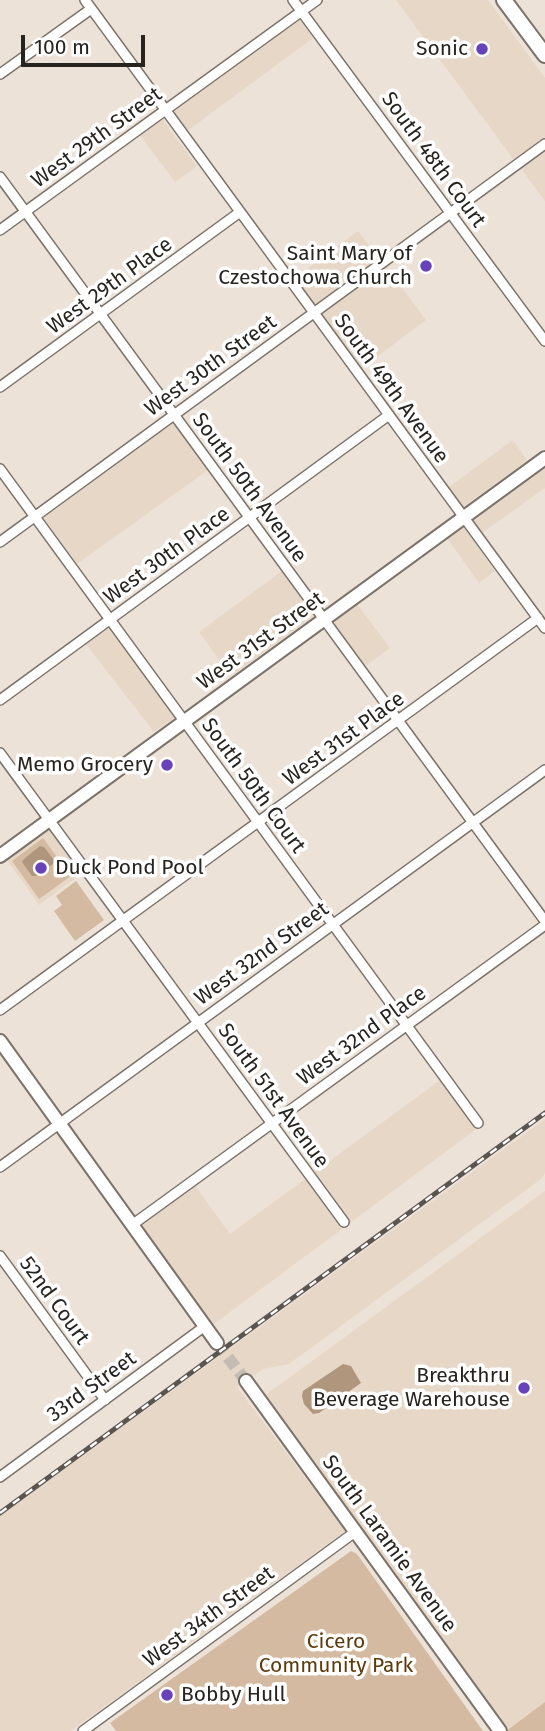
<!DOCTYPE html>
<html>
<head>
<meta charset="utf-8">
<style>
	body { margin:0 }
	#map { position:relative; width:545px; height:1731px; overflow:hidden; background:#ede2d8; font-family:"Fira Sans",sans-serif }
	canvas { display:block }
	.scale { position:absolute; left:21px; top:35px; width:124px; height:32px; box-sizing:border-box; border:4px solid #27231f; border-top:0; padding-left:9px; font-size:21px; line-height:24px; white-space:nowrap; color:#27231f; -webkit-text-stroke:5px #fff; paint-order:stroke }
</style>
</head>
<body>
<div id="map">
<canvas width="545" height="1731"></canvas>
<div class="scale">100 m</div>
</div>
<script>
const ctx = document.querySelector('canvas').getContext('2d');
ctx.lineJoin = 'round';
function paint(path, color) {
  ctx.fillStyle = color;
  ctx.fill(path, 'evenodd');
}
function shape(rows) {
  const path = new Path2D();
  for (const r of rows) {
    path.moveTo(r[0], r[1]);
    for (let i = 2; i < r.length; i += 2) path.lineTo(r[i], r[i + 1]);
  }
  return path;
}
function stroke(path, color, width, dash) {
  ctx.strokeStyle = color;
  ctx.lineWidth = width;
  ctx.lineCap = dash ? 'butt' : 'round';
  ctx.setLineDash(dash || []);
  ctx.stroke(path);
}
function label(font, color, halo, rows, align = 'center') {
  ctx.font = font + ' "Fira Sans",sans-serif';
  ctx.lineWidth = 7;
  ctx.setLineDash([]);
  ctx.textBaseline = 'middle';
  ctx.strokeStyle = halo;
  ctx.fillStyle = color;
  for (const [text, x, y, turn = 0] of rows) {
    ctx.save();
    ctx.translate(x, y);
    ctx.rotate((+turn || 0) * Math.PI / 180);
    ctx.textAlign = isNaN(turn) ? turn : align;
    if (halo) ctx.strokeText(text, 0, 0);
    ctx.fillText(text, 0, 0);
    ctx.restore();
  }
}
paint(shape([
	[396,0,488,0,545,78,545,137,514,160],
	[299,19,313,38,187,131,172,111],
	[162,119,197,166,175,182,140,135],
	[545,152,545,201,521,169],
	[358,231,379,259,315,305,295,278],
	[386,266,426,320,362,368,321,314],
	[173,423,208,470,77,564,44,518],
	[513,440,527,460,463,507,449,487],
	[545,467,545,488,482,533,472,519],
	[463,526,495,571,479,583,447,538],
	[282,571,315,615,231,676,199,632],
	[357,604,390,648,365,666,333,621],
	[108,627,175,717,154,732,85,643],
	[48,829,81,874,39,905,7,860],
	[443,1078,479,1127,210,1327,136,1225,193,1183,230,1234],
	[545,1119,545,1173,541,1179,289,1364,263,1369,237,1387,345,1531,71,1731,0,1731,0,1516],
	[545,1191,545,1702,505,1731,264,1396]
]), '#e7d7c7');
paint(shape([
	[43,838,71,876,39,899,12,861],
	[76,881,104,920,75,941,54,911,62,905,56,896],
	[351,1551,357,1554,483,1731,116,1731,110,1723],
	[545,1702,545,1731,506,1731]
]), '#d4baa1');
paint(shape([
	[40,846,44,847,54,860,53,864,36,876,32,876,22,862,24,859],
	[343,1364,351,1366,361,1383,319,1413,313,1414,304,1404,302,1396,303,1391]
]), '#af967c');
stroke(shape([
	[217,1343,246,1381]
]), '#c5bcb3', 12, [12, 6]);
const street = shape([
	[85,0,545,628],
	[293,0,545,341],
	[0,74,91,9],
	[0,177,545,921],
	[0,230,317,0],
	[0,387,240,212],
	[0,469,478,1123],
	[0,542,545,144],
	[0,700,389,415],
	[0,753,344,1222],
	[0,1010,538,618],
	[0,1167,545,770],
	[132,1225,545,925],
	[0,1256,105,1400],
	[0,1477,205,1326],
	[83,1731,355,1532]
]);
const secondary = shape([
	[0,856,545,458],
	[0,1041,217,1343],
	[246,1381,500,1731]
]);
const primary = shape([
	[504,0,545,55]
]);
stroke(street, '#7b7269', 12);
stroke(secondary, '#7b7269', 16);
stroke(primary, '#7b7269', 18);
stroke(street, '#fff', 9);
stroke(secondary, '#fff', 12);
stroke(primary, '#fff', 14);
const rail = shape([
	[0,1513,545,1113]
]);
stroke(rail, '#5b5550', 5);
stroke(rail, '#fff', 2.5, [8]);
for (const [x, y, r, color] of [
	[482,49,7,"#6842ba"],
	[426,266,7,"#6842ba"],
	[167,765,7,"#6842ba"],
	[41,868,7,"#6842ba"],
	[524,1388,7,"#6842ba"],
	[167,1695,7,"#6842ba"]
]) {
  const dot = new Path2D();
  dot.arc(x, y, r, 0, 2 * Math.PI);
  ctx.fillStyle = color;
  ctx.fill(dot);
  stroke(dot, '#fff', 2.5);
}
label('21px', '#27231f', '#fff', [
	["Sonic",468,49],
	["Saint Mary of",412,254],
	["Czestochowa Church",412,278],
	["Memo Grocery",153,765],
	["Duck Pond Pool",55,868,"left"],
	["Breakthru",510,1376],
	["Beverage Warehouse",510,1400],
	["Bobby Hull",181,1695,"left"]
], 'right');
label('21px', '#27231f', '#fff', [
	["West 29th Street",97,138,-36],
	["South 48th Court",433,160,54],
	["West 29th Place",110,286,-36],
	["West 30th Street",211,366,-36],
	["South 49th Avenue",391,389,54],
	["South 50th Avenue",249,488,54],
	["West 30th Place",167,556,-36],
	["West 31st Street",261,641,-36],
	["West 31st Place",344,739,-36],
	["South 50th Court",253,786,54],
	["West 32nd Street",262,954,-36],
	["West 32nd Place",362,1036,-36],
	["South 51st Avenue",273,1096,54],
	["52nd Court",54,1301,54],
	["33rd Street",92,1387,-36],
	["South Laramie Avenue",389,1544,54],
	["West 34th Street",209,1617,-36]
]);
label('21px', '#5e3a0c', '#fff', [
	["Cicero",336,1642],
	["Community Park",336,1666]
]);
</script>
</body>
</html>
